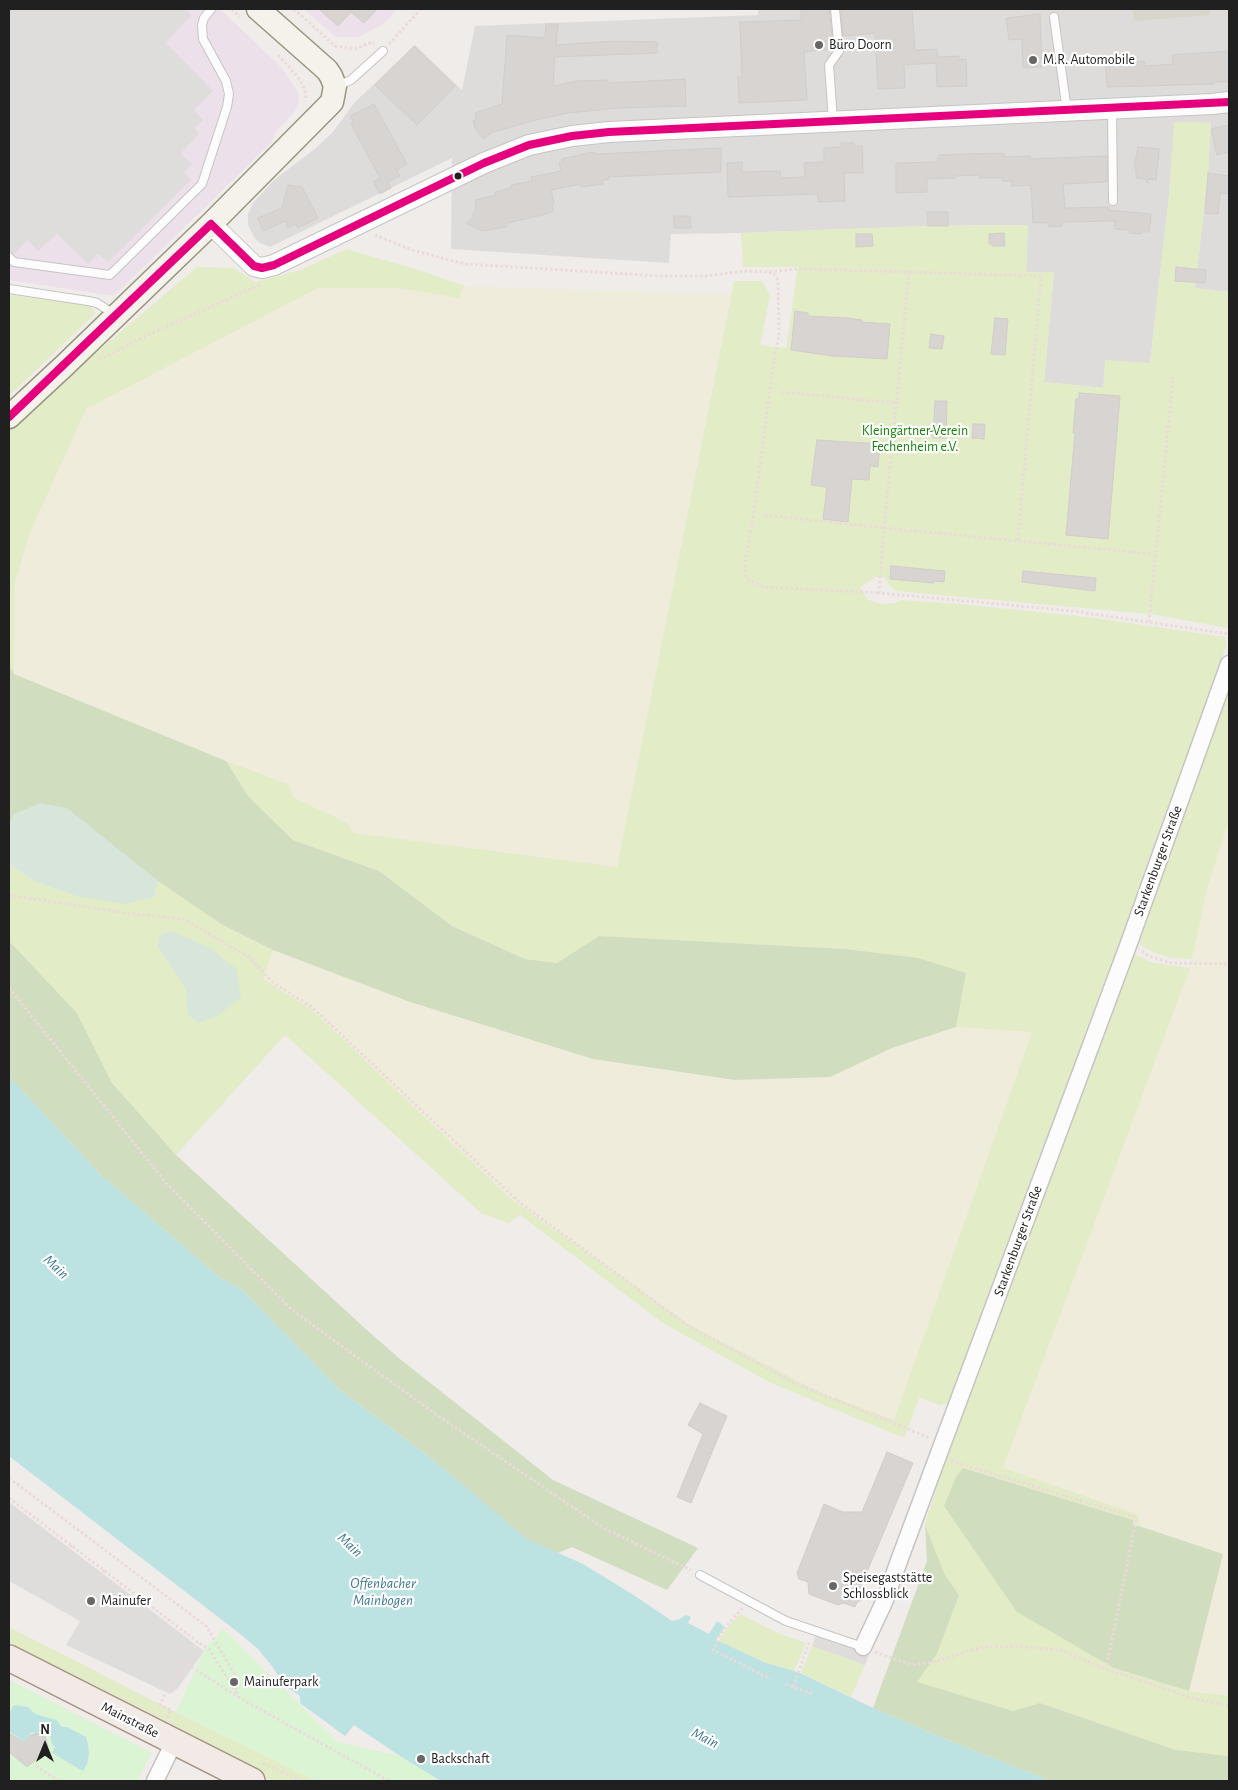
<!DOCTYPE html>
<html>
<head>
<meta charset="utf-8">
<style>
	body { margin:0 }
	#map { position:relative; width:1238px; height:1790px; overflow:hidden; background:#efece9; font-family:"Alegreya Sans",sans-serif }
	canvas { display:block }
	.frame { position:absolute; inset:0; border:10px solid #202020; pointer-events:none }
	.north { position:absolute; left:20px; top:1720px; width:50px; height:50px; -webkit-text-stroke:4px #fff; paint-order:stroke; rotate:0deg; font-size:14px; font-weight:700; line-height:20px; text-align:center; color:#202020 }
	.north::after { content:''; display:block; margin:auto; width:18px; height:22px; background:#202020; clip-path:polygon(50% 0,100% 100%,50% 72%,0 100%) }
</style>
</head>
<body>
<div id="map">
<canvas width="1238" height="1790"></canvas>
<div class="frame"></div>
<div class="north">N</div>
</div>
<script>
const ctx = document.querySelector('canvas').getContext('2d');
ctx.lineJoin = 'round';
function paint(path, color) {
  ctx.fillStyle = color;
  ctx.fill(path, 'evenodd');
}
function shape(rows) {
  const path = new Path2D();
  for (const r of rows) {
    path.moveTo(r[0], r[1]);
    for (let i = 2; i < r.length; i += 2) path.lineTo(r[i], r[i + 1]);
  }
  return path;
}
function stroke(path, color, width, dash) {
  ctx.strokeStyle = color;
  ctx.lineWidth = width;
  ctx.lineCap = dash ? 'butt' : 'round';
  ctx.setLineDash(dash || []);
  ctx.stroke(path);
}
function label(font, color, halo, rows, align = 'center') {
  ctx.font = font + ' "Alegreya Sans",sans-serif';
  ctx.lineWidth = 4.5;
  ctx.setLineDash([]);
  ctx.textBaseline = 'middle';
  ctx.strokeStyle = halo;
  ctx.fillStyle = color;
  for (const [text, x, y, turn = 0] of rows) {
    ctx.save();
    ctx.translate(x, y);
    ctx.rotate((+turn || 0) * Math.PI / 180);
    ctx.textAlign = isNaN(turn) ? turn : align;
    if (halo) ctx.strokeText(text, 0, 0);
    ctx.fillText(text, 0, 0);
    ctx.restore();
  }
}
paint(shape([
	[758,9,1229,9,1229,292,1195,288,1208,173,1211,123,1175,122,1169,196,1150,363,1104,388,1044,382,1054,272,1026,272,1028,225,928,226,741,233,671,234,669,263,451,249,452,158,270,247,260,243,254,237,248,225,248,214,253,203,274,180,316,148,333,132,354,103,415,45,462,90,475,26,758,15]
]), '#dedcda');
paint(shape([
	[9,9,220,9,281,67,297,90,299,95,298,105,294,112,276,131,272,142,114,296,9,280],
	[304,9,397,9,383,24,359,37,336,37]
]), '#ece1ea');
paint(shape([
	[1132,9,1210,9,1210,15,1134,21]
]), '#d8d5ca');
paint(shape([
	[464,286,730,294,618,867,354,833,346,822,294,798,288,784,226,761,14,674,15,583,29,535,85,409,318,288,399,288,459,298],
	[1229,820,1229,1696,1189,1691,1223,1554,1141,1526,1137,1514,1003,1469,1190,968,1207,889],
	[273,950,410,1002,593,1059,735,1080,892,1048,956,1027,1032,1031,894,1421,819,1392,688,1324,511,1199,311,1009,262,978]
]), '#f0ecdc');
paint(shape([
	[1174,122,1211,123,1208,173,1195,288,1229,292,1229,628,1150,614,895,591,884,577,876,577,860,587,868,600,882,604,895,603,901,600,959,604,1088,617,1225,637,1227,644,955,1402,940,1405,919,1398,904,1438,769,1382,663,1323,520,1215,508,1223,481,1213,285,1035,176,1155,112,1083,77,1013,9,941,9,867,11,865,34,881,153,897,158,881,221,924,273,950,263,979,311,1009,511,1199,688,1324,819,1392,894,1420,1032,1032,956,1027,966,973,845,949,599,936,557,963,525,959,452,926,379,871,293,840,248,796,226,761,288,784,294,798,346,822,354,833,617,867,734,281,762,281,770,295,760,345,786,348,798,267,743,267,741,233,928,226,1028,225,1026,272,1054,272,1044,382,1103,388,1105,360,1150,363,1169,196],
	[347,249,431,274,464,286,459,298,399,288,318,288,86,409,29,535,15,583,14,674,9,665,9,431,43,398,197,267,234,268,255,282,300,270],
	[9,295,90,305,95,314,9,396],
	[1229,680,1229,820,1207,889,1192,959,1171,958,1155,953,1141,945,1136,934],
	[1130,952,1153,963,1190,968,1003,1468,1137,1514,1141,1526,1133,1524,1133,1520,963,1468,1114,1668,1189,1691,1229,1696,1229,1756,1176,1750,1040,1703,1013,1711,916,1682,937,1654,959,1595,945,1575,925,1525,944,1463],
	[740,1614,780,1634,806,1643,794,1671,766,1663,719,1641,727,1628],
	[9,1627,171,1710,317,1781,273,1781,254,1772,9,1648],
	[812,1646,865,1665,851,1697,801,1673]
]), '#e2ecc7');
paint(shape([
	[9,665,14,674,226,761,248,796,293,840,379,871,452,926,525,959,557,963,599,936,845,949,918,958,966,973,956,1027,892,1048,830,1077,735,1080,593,1059,410,1002,273,950,221,924,158,881,127,857,14,814,9,825],
	[9,941,77,1013,112,1083,176,1155,369,1332,400,1359,553,1480,698,1548,667,1590,572,1547,558,1553,527,1540,436,1462,340,1390,241,1289,219,1277,101,1175,9,1077],
	[963,1468,1133,1520,1133,1524,1223,1554,1189,1691,1114,1668,1017,1612,944,1506,956,1477],
	[925,1525,945,1575,959,1595,937,1654,917,1682,1013,1711,1040,1703,1176,1750,1229,1756,1229,1781,1051,1781,957,1744,873,1708,927,1561]
]), '#d0ddbe');
paint(shape([
	[40,803,67,808,158,881,154,897,125,904,80,897,34,881,11,865,9,856,9,825,14,814],
	[171,931,210,948,236,969,241,997,217,1016,198,1023,188,1014,186,989,158,946,160,935]
]), '#d7e5da');
paint(shape([
	[223,1629,338,1742,400,1756,441,1781,317,1781,176,1712,204,1651],
	[9,1680,152,1753,137,1781,9,1781]
]), '#dbf4d4');
paint(shape([
	[9,9,185,9,191,15,166,43,213,91,194,110,203,120,195,128,199,134,181,153,192,164,184,173,191,180,108,262,98,254,88,264,57,234,38,251,27,240,9,260],
	[9,1502,204,1651,178,1688,170,1694,66,1645,80,1621,9,1581],
	[816,1635,869,1654,865,1665,812,1646]
]), '#dfdddc');
paint(shape([
	[9,1077,101,1175,219,1277,241,1289,340,1390,436,1462,527,1539,583,1564,632,1594,672,1621,680,1619,685,1615,691,1617,688,1623,709,1634,717,1621,725,1627,716,1639,719,1641,766,1663,798,1672,873,1708,957,1744,1051,1781,441,1781,400,1756,354,1725,345,1736,300,1703,300,1696,285,1686,272,1666,258,1649,239,1633,9,1456],
	[14,1705,28,1707,35,1714,56,1720,62,1727,67,1727,86,1737,88,1744,89,1754,87,1764,83,1771,52,1753,55,1747,52,1744,50,1736,41,1731,35,1734,32,1732,25,1742,9,1731,9,1714]
]), '#bce2e2');
const building = shape([
	[319,9,377,9,364,23,351,12,338,26,319,9],
	[801,9,829,9,832,37,832,49,804,52,807,100,739,103,738,77,742,77,740,22,801,20,801,9],
	[841,9,912,9,915,50,937,49,938,57,959,56,959,60,966,59,967,86,937,87,936,63,904,65,905,88,878,89,875,33,843,36,841,9],
	[1040,14,1042,67,1023,68,1022,39,1009,40,1006,18,1040,14],
	[546,24,558,24,556,45,614,41,657,42,657,53,555,57,553,86,577,81,608,80,608,83,685,79,686,106,618,108,568,113,540,119,493,132,483,139,476,130,473,121,476,120,475,113,502,104,507,35,545,38,546,24],
	[414,46,455,86,417,125,375,85,414,46],
	[1229,51,1229,82,1214,82,1214,84,1107,87,1105,60,1129,59,1129,62,1144,61,1145,66,1173,64,1172,55,1229,51],
	[374,104,407,164,397,170,400,176,388,182,391,188,380,194,373,182,380,178,351,124,354,123,350,116,374,104],
	[1229,125,1229,152,1217,155,1211,129,1229,125],
	[841,143,854,143,854,146,862,146,863,173,844,173,845,201,818,202,818,194,728,197,727,163,742,162,742,172,780,171,781,178,805,177,804,163,824,162,824,148,842,147,841,143],
	[1138,147,1159,149,1156,180,1148,179,1148,183,1144,179,1136,178,1136,170,1134,167,1138,147],
	[721,148,721,172,608,177,609,179,603,180,603,184,581,187,581,184,551,190,554,203,552,206,553,211,546,214,508,223,506,227,483,231,467,224,473,217,473,214,476,208,475,200,496,195,495,192,511,188,511,185,532,181,531,177,561,171,559,163,562,162,562,159,592,152,597,154,721,148],
	[1001,153,1004,154,1005,157,1030,156,1030,159,1107,156,1107,182,1063,184,1065,208,1109,207,1109,210,1151,214,1149,232,1142,232,1141,234,1129,233,1129,230,1114,229,1115,221,1062,222,1062,226,1049,227,1049,223,1033,223,1031,185,1012,186,1012,181,1002,181,1002,178,980,178,980,175,955,176,956,178,927,179,927,192,896,193,896,163,938,162,938,155,1001,153],
	[1208,173,1229,176,1229,194,1220,193,1218,214,1205,213,1208,173],
	[288,185,302,187,318,218,298,228,296,224,288,228,285,221,263,231,258,218,282,208,288,185],
	[927,212,948,212,948,226,928,226,927,212],
	[674,216,690,216,691,228,674,228,674,216],
	[1004,233,1005,246,993,246,989,243,989,234,1004,233],
	[856,234,872,234,873,246,856,247,856,234],
	[1176,267,1206,270,1205,283,1175,281,1176,267],
	[795,311,808,313,808,316,847,318,862,320,862,322,890,324,887,359,832,356,791,350,795,311],
	[995,318,1008,319,1005,355,991,354,995,318],
	[931,334,944,336,942,349,929,348,931,334],
	[1079,393,1120,396,1108,539,1066,535,1075,433,1073,433,1076,399,1079,399,1079,393],
	[935,401,947,401,946,438,933,438,935,401],
	[973,424,985,424,984,439,972,438,973,424],
	[817,440,880,444,878,467,870,466,869,480,852,479,848,522,823,519,827,487,811,485,817,440],
	[891,566,945,571,944,582,934,581,934,583,890,579,891,566],
	[1023,571,1096,578,1095,591,1022,582,1023,571],
	[700,1403,727,1416,691,1503,677,1497,703,1434,688,1425,700,1403],
	[887,1452,913,1463,861,1586,865,1594,862,1600,857,1602,855,1607,844,1603,838,1605,809,1594,808,1582,799,1579,797,1573,824,1504,843,1512,862,1512,887,1452],
	[9,1733,25,1743,31,1735,41,1733,45,1736,48,1747,40,1759,38,1758,27,1767,9,1752,9,1733]
]);
paint(building, '#d7d4d2');
stroke(building, '#d2cdca', 1);
const service = shape([
	[1054,17,1067,111],
	[337,86,351,80,383,51],
	[1112,110,1113,201],
	[833,120,829,65,839,51,835,9],
	[9,257,14,262,110,275,202,184,227,107,229,94,226,81,203,39,202,25,204,18,211,9],
	[9,289,88,301,97,303,114,314],
	[700,1575,786,1621,863,1647]
]);
const minor = shape([
	[863,1647,885,1600,900,1558,1129,943,1229,664],
	[155,1781,174,1742]
]);
const tertiary = shape([
	[211,224,254,266,262,268,274,265,484,163,529,145,572,136,609,132,1212,104,1229,102]
]);
const secondary = shape([
	[9,417,65,365,211,224,332,102,335,86,331,76,327,70,258,9]
]);
const primary = shape([
	[9,1658,252,1781]
]);
stroke(service, '#c6c4c3', 10);
stroke(minor, '#c6c4c3', 19);
stroke(tertiary, '#c6c4c3', 22);
stroke(secondary, '#9a9680', 25);
stroke(primary, '#a59485', 28);
stroke(shape([
	[232,9,240,17],
	[294,9,335,46,355,49,372,42,374,44],
	[389,44,421,9],
	[278,55,298,77,304,88,306,96,305,101],
	[375,235,412,250,465,264,661,276,706,276,746,271,768,272,798,269,909,272,884,528,879,593,1073,611,1229,634],
	[769,272,775,275,778,280,779,336,775,352,753,519,745,562,745,575,748,580,765,587,879,593],
	[909,272,1041,276,1018,540],
	[99,360,152,333,260,285],
	[782,392,896,403],
	[765,515,884,528,1154,554],
	[1149,622,1173,377],
	[9,895,126,913,184,919,250,958,272,982,313,1008,519,1202,690,1327,794,1383,930,1438],
	[1142,951,1149,956,1172,963,1229,964],
	[9,988,167,1184,292,1310,437,1415,605,1529,691,1570],
	[951,1461,1134,1517,1136,1521,1106,1669],
	[9,1478,206,1626,234,1673,238,1697],
	[9,1498,199,1643,209,1649,237,1694],
	[69,1552,71,1545],
	[101,1577,104,1570],
	[135,1601,137,1595],
	[742,1608,722,1632,713,1650,771,1679],
	[165,1624,168,1619],
	[194,1647,199,1643],
	[875,1652,912,1665,933,1662,983,1647,1015,1646,1060,1650,1106,1669,1195,1699,1229,1706],
	[786,1684,812,1694],
	[793,1687,810,1640],
	[167,1718,171,1710,160,1705,167,1690,173,1685,184,1662,238,1697,389,1781],
	[263,1763,302,1781],
	[36,1766,59,1781]
]), '#ecdadb', 3, [2.5, 2.5]);
stroke(service, '#fdfcfc', 8);
stroke(minor, '#fdfcfc', 16);
stroke(tertiary, '#fdfcfc', 20);
stroke(secondary, '#f4f2eb', 22);
stroke(primary, '#f2eae6', 25);
stroke(shape([
	[211,224,254,266,262,268,274,265,484,163,529,145,572,136,609,132,1229,102],
	[9,417,211,224]
]), '#e5007d', 8);
for (const [x, y, r, color] of [
	[819,45,5,"#686766"],
	[1033,60,5,"#686766"],
	[458,176,4.5,"#202020"],
	[833,1586,5,"#686766"],
	[91,1601,5,"#686766"],
	[234,1682,5,"#686766"],
	[421,1759,5,"#686766"]
]) {
  const dot = new Path2D();
  dot.arc(x, y, r, 0, 2 * Math.PI);
  ctx.fillStyle = color;
  ctx.fill(dot);
  stroke(dot, '#fff', 2);
}
label('14px', '#202020', '#fff', [
	["Büro Doorn",829,45],
	["M.R. Automobile",1043,60],
	["Speisegaststätte",843,1578],
	["Schlossblick",843,1594],
	["Mainufer",101,1601],
	["Mainuferpark",244,1682],
	["Backschaft",431,1759]
], 'left');
label('14px', '#188309', '#fff', [
	["Kleingärtner-Verein",915,431],
	["Fechenheim e.V.",915,447]
]);
label('14px', '#202020', '#fff', [
	["Starkenburger Straße",1158,861,-70],
	["Starkenburger Straße",1018,1241,-70],
	["Mainstraße",130,1720,27]
]);
label('italic 15px', '#3e7a93', '#fff', [
	["Main",56,1267,43],
	["Main",350,1545,43],
	["Offenbacher",383,1583],
	["Mainbogen",383,1600],
	["Main",705,1738,27]
]);
</script>
</body>
</html>
